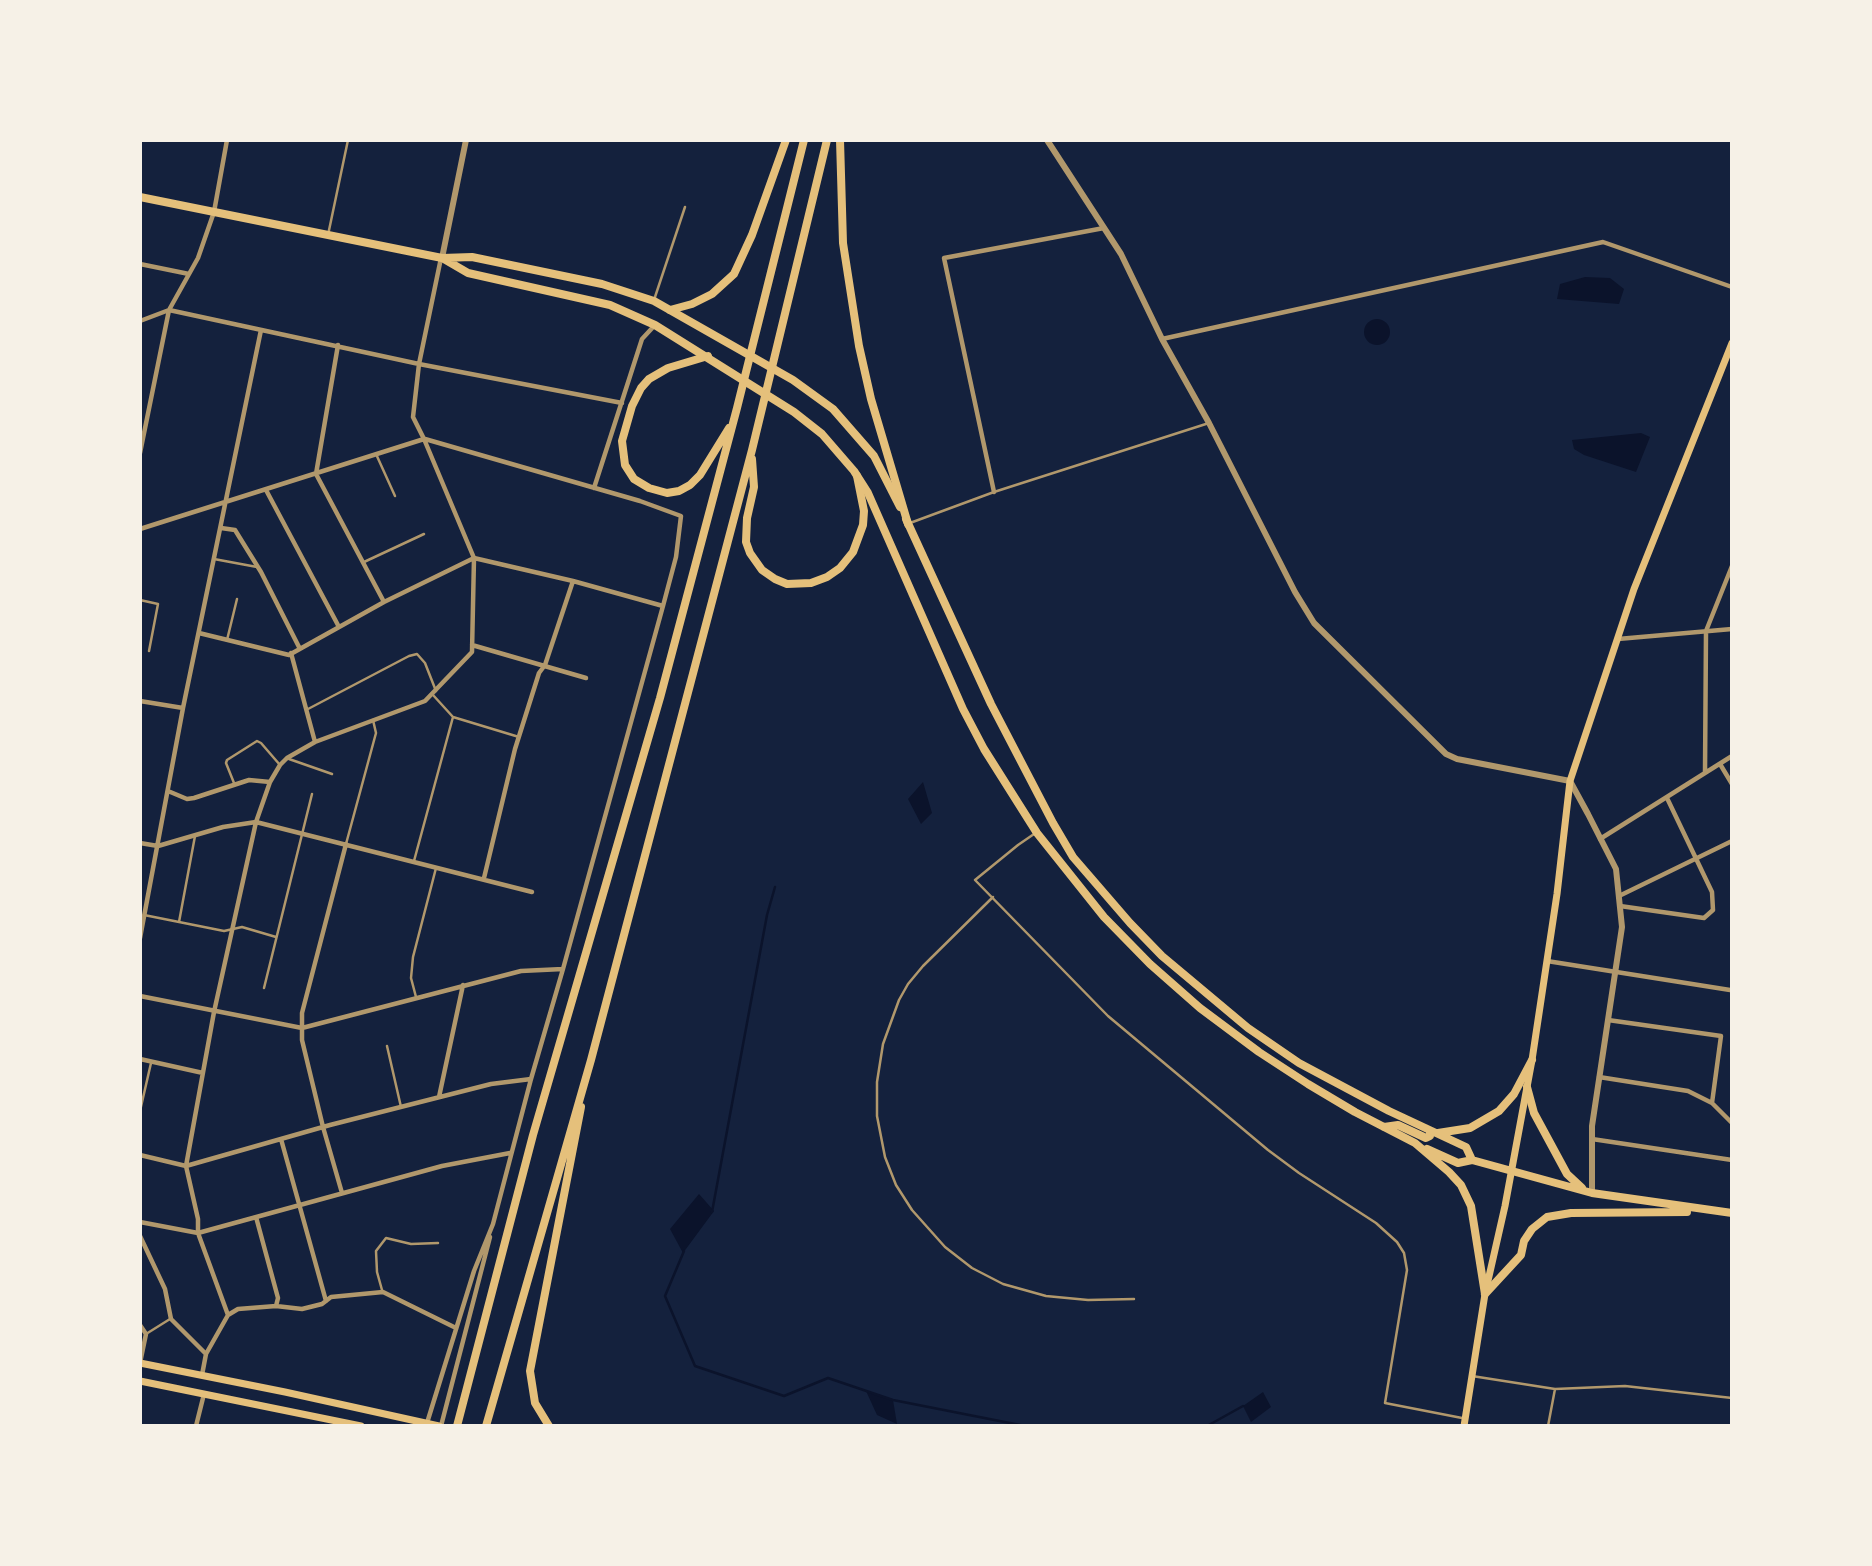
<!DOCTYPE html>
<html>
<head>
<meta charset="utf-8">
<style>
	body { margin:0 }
	#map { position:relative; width:1872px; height:1566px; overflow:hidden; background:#14213d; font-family:"Noto Serif",serif }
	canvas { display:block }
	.frame { position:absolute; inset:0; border:142px solid #f6f1e7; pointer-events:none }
</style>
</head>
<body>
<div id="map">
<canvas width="1872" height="1566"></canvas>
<div class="frame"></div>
</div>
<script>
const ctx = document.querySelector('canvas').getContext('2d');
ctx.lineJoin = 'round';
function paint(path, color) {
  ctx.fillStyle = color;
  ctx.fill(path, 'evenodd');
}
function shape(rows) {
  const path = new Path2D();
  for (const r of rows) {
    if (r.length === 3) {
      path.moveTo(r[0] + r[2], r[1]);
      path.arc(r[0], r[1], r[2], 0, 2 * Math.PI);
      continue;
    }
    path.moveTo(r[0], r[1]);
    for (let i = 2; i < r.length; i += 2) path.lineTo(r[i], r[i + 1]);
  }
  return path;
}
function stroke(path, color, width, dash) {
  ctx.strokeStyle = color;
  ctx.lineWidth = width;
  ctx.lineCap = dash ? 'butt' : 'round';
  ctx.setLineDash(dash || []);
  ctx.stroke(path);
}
paint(shape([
	[1585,277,1610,278,1624,289,1619,304,1557,299,1560,284],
	[1377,332,13],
	[1641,433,1650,437,1636,472,1584,455,1574,449,1572,440],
	[923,782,932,813,921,824,908,799],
	[699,1194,714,1211,683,1253,670,1229],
	[866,1391,893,1400,897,1424,877,1415],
	[1263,1392,1271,1407,1251,1422,1243,1406]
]), '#0b132b');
stroke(shape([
	[712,1212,767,915,775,887],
	[684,1251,665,1296,695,1366,784,1396,828,1378,893,1400,1025,1426],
	[1207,1426,1243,1406]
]), '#0b132b', 2.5);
stroke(shape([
	[328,235,348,140],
	[654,300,685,207],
	[376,454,395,496],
	[910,523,994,492,1209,423],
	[214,559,257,567],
	[364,562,424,534],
	[140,600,158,604,149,651],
	[227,640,237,599],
	[308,709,409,656,417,654,425,663,436,691],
	[453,717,519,737],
	[289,759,332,774],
	[234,783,226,763,227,760,257,741,261,743,280,765],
	[1034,834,1018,845,975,880,1108,1016,1268,1150,1299,1173,1376,1223,1397,1242,1404,1253,1407,1270,1385,1403,1462,1418],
	[346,844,376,733,373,720],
	[414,861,453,717,433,695],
	[993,897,923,966,908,984,899,1000,883,1044,877,1082,877,1116,885,1157,896,1185,912,1210,945,1247,972,1268,1003,1284,1046,1296,1088,1300,1134,1299],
	[144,915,224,931,242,927,276,937],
	[179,922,195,836],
	[264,988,312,794],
	[416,997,411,978,413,957,436,868],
	[387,1046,401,1107],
	[140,1111,151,1063],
	[382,1290,377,1272,376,1251,386,1238,411,1244,438,1243],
	[146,1334,170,1319],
	[1472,1376,1555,1389,1625,1386,1732,1398],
	[1548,1426,1555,1389]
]), '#b1986c', 2.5);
stroke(shape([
	[140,264,189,274],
	[140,321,169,310,419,364,622,403],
	[1162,339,1603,242,1732,287],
	[338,345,316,474,384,602],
	[425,439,640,501,681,516,676,557,663,606,563,969,531,1079,493,1224,474,1271,427,1423],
	[140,453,169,310,198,258,214,212,227,140],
	[594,488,642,339,655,325],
	[266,490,339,627],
	[994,492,944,258,1104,228],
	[221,528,235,530,261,572,300,649],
	[140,529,424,439],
	[199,633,289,655,384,602,474,558,573,581,663,606],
	[1618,639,1732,629],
	[472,645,586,678],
	[291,653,315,742],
	[140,701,183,708],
	[1720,764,1732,784],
	[1705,772,1706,631,1732,566],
	[168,791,187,799,194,798,249,780,270,782],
	[1600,839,1732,756],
	[140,843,158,846,223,827,256,822,532,892],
	[484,878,515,749,539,673,545,665,573,581],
	[1619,896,1732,841],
	[1620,906,1704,918,1713,910,1712,892,1667,798],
	[140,938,183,708,261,330],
	[1547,961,1730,990],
	[140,996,302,1028,521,971,563,969],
	[1608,1020,1721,1036,1712,1103],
	[140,1059,203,1073],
	[1599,1077,1688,1091,1712,1103,1732,1123],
	[439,1097,463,985],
	[281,1139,326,1301],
	[1592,1139,1732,1160],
	[140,1155,186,1166,330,1125,491,1084,531,1079],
	[342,1193,323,1127,302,1040,302,1013,346,844],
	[256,1217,278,1298,276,1306],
	[140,1222,198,1233,442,1166,510,1153],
	[140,1236,165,1289,171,1319,206,1354],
	[228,1315,238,1309,276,1306,302,1309,322,1304,331,1297,383,1292,456,1328],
	[140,1325,146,1334,140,1363],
	[202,1375,206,1354,228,1315,198,1233,198,1219,186,1166,214,1012,256,822,270,782,280,765,287,758,315,742,425,701,472,652,474,558,424,439,413,417,419,364,441,258],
	[196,1426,204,1394],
	[441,1426,490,1237]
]), '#b1986c', 4.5);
stroke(shape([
	[1047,140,1121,254,1162,339,1209,423,1295,592,1314,623,1446,754,1457,759,1570,781,1588,814,1616,869,1622,927,1592,1126,1592,1193],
	[442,258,466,140]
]), '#b1986c', 6);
stroke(shape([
	[140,1363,285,1392,439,1426],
	[140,1381,361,1426],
	[1464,1426,1485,1294,1505,1206,1532,1060,1557,894,1570,781,1634,589,1732,343]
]), '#e5c07b', 7);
stroke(shape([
	[140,197,442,258,472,257,602,284,654,301,793,380,833,409,874,456,900,507],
	[444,259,468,273,610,305,655,325,794,412,822,434,854,471,868,493,963,709,984,749,1037,833,1104,917,1150,964,1200,1008,1259,1052,1308,1084,1355,1112,1415,1143,1449,1172,1461,1185,1471,1206,1485,1294],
	[906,519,991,704,1053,823,1073,857,1130,923,1162,956,1248,1028,1299,1063,1389,1111,1466,1147,1472,1160],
	[1527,1087,1534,1113,1567,1174,1582,1188],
	[1384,1127,1398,1125,1426,1138,1430,1136,1430,1131],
	[1438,1133,1470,1128,1499,1111,1514,1094,1532,1060],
	[1427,1149,1458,1163,1472,1160,1592,1193,1732,1213],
	[1485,1294,1521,1255,1524,1241,1532,1229,1547,1217,1571,1213,1687,1212]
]), '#e5c07b', 8);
stroke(shape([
	[840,140,843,243,859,346,871,399,908,524],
	[670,310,692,304,712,294,734,274,752,235,786,140],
	[708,356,668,368,649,379,641,388,632,406,622,441,625,465,634,479,649,488,667,493,679,491,690,485,700,475,729,428],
	[752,459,754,487,747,518,746,542,750,553,762,570,775,579,787,584,811,583,827,577,840,568,853,552,863,525,864,511,857,476],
	[457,1426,533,1135,660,698,737,408,804,140],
	[486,1426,591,1060,752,450,827,140],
	[549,1426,535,1403,530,1371,581,1107]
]), '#e5c07b', 8);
</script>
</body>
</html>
